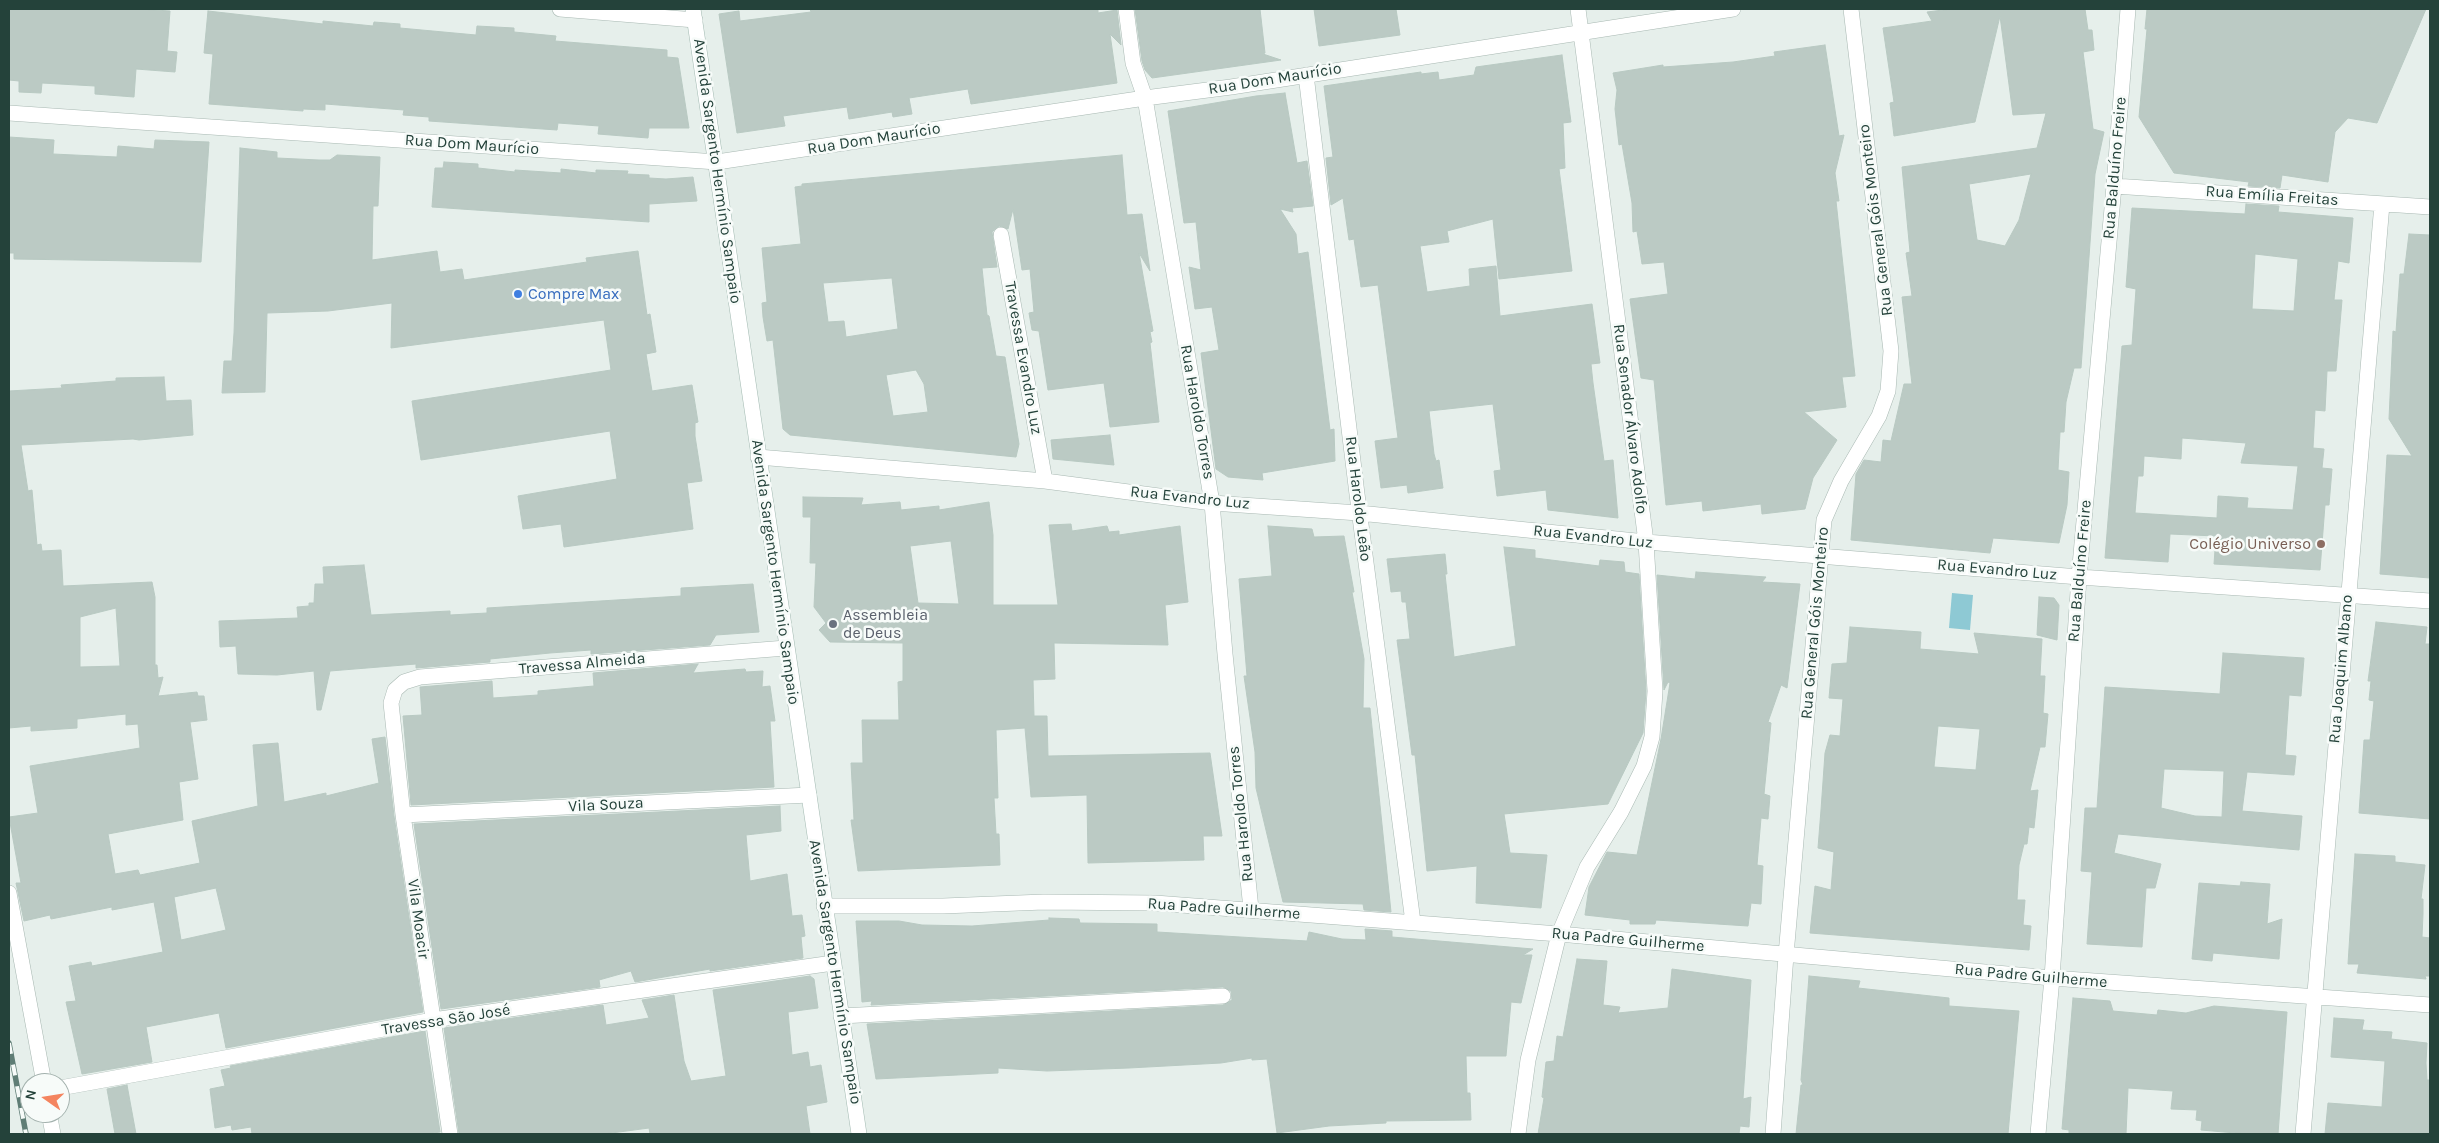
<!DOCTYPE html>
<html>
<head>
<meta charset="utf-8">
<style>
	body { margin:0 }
	#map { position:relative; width:2439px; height:1143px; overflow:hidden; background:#e6efeb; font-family:Karla,sans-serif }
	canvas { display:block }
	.frame { position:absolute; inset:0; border:10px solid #24423a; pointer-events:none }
	.north { position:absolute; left:20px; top:1073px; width:50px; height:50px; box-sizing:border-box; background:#f7fbf9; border:1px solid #a3b1ad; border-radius:50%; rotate:283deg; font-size:14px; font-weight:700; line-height:20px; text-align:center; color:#24423a }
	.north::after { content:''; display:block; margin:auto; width:18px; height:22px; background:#f4845f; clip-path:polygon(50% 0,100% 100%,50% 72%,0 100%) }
</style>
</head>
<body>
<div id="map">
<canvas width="2439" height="1143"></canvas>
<div class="frame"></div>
<div class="north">N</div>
</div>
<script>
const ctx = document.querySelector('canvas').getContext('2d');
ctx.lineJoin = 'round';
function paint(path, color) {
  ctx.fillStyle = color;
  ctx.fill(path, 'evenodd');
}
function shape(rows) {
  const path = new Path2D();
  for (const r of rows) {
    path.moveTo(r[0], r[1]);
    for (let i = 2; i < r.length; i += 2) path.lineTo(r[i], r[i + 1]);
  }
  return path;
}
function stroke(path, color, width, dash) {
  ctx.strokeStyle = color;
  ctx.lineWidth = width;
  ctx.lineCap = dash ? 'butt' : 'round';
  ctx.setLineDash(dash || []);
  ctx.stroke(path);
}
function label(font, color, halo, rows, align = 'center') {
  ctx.font = font + ' Karla,sans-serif';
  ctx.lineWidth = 5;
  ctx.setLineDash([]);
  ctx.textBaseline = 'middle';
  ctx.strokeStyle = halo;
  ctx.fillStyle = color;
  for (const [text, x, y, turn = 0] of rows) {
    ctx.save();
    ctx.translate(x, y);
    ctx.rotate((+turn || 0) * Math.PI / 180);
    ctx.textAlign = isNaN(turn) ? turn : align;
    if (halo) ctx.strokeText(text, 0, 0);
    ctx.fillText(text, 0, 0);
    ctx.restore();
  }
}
paint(shape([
	[1952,593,1973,595,1970,630,1949,628]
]), '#8ec9d4');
const building = shape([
	[9,9,140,9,170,11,167,51,177,52,175,72,136,69,134,97,95,94,95,86,42,83,41,93,19,92,19,81,9,80,9,9],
	[810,9,1098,9,1098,13,1117,10,1121,45,1110,34,1117,83,971,104,968,89,909,98,912,114,893,117,892,112,849,119,847,107,783,116,785,126,737,133,719,14,739,11,740,21,811,12,810,9],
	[1135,9,1260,9,1265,53,1263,54,1281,60,1152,78,1145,70,1142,61,1135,9],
	[1314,9,1396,9,1400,35,1319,46,1314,9],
	[1951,9,2085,9,2088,30,2092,30,2094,50,2083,52,2093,129,2104,132,2095,174,2081,368,2074,368,2066,402,2064,432,2060,432,2058,470,2069,472,2067,505,2059,543,1993,538,1990,553,1851,540,1856,474,1864,460,1881,462,1883,440,1891,441,1904,384,1912,384,1902,297,1912,296,1906,253,1910,252,1902,167,2037,148,2046,113,2013,115,2000,16,1975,122,1894,136,1890,103,1894,102,1883,28,1932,21,1927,12,1951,9],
	[2031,174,2019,220,2005,246,1977,240,1969,184,2031,174],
	[2147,9,2426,9,2377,123,2348,118,2335,132,2328,182,2282,175,2280,188,2248,186,2249,182,2174,173,2139,117,2147,29,2145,29,2147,9],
	[208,11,323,24,323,21,373,26,374,22,400,24,400,28,476,35,477,26,514,28,514,32,556,36,555,41,667,50,667,57,678,58,689,128,649,128,648,138,598,134,599,126,558,123,557,130,429,121,429,117,403,115,404,110,325,104,325,110,303,109,303,111,209,104,213,54,204,53,208,11],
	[1825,45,1839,136,1844,135,1835,173,1839,201,1836,201,1855,376,1842,377,1846,407,1804,412,1837,440,1813,478,1805,509,1762,514,1761,504,1703,511,1702,501,1666,505,1654,380,1641,378,1630,299,1668,294,1664,262,1642,264,1637,231,1633,232,1632,203,1622,144,1619,145,1615,109,1617,90,1613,73,1663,65,1663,67,1733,62,1775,56,1774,52,1825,45],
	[1562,55,1571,122,1563,123,1565,168,1559,169,1572,271,1499,279,1493,219,1447,231,1449,242,1420,246,1427,292,1470,286,1469,269,1496,266,1500,316,1592,304,1600,363,1591,364,1593,383,1604,461,1613,460,1618,518,1548,510,1546,490,1497,496,1494,471,1501,470,1493,404,1429,411,1434,454,1436,461,1439,460,1443,488,1408,493,1407,485,1381,488,1375,441,1398,438,1378,285,1361,287,1354,239,1349,240,1343,198,1331,205,1326,158,1333,157,1324,86,1421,72,1421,74,1438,72,1439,80,1474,75,1476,67,1562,55],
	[1285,93,1297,163,1307,161,1313,206,1292,208,1293,212,1280,209,1296,234,1298,254,1308,252,1330,430,1334,429,1335,461,1262,473,1263,480,1228,477,1216,469,1201,353,1219,350,1212,307,1195,309,1189,267,1201,270,1196,222,1184,223,1168,111,1256,96,1285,93],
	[9,137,54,140,53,154,117,157,118,146,154,149,155,140,209,142,201,262,14,259,14,253,9,253,9,137],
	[240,148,277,152,277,158,319,160,330,160,337,155,380,157,378,206,373,206,372,260,437,251,440,272,462,269,464,280,587,262,586,258,638,251,647,315,650,314,656,352,646,354,652,391,692,385,698,422,695,423,695,436,702,481,687,483,693,529,564,547,561,524,523,529,518,496,617,479,610,431,421,460,412,401,611,370,604,320,391,348,392,303,328,311,267,313,265,392,222,393,224,361,232,361,234,333,240,148],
	[1122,155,1127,215,1142,214,1145,235,1150,271,1139,253,1153,331,1150,332,1152,342,1150,343,1159,422,1110,427,1104,383,1048,390,1039,331,1032,330,1029,313,1034,312,1030,269,1022,270,1013,209,1008,229,999,226,992,232,997,267,982,268,987,315,989,316,996,356,1005,357,1019,444,1016,457,790,435,783,429,773,340,767,341,763,317,762,303,767,302,762,248,801,244,795,187,802,186,802,184,1122,155],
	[892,278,898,329,846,337,844,321,828,322,823,283,892,278],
	[916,370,924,384,928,412,893,416,886,375,916,370],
	[444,162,478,164,478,168,515,172,515,170,561,173,561,169,596,173,596,170,628,171,627,174,649,175,649,178,666,179,693,177,697,201,649,204,649,222,432,207,435,168,443,168,444,162],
	[2246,204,2279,206,2278,212,2353,218,2349,263,2338,261,2334,300,2342,300,2336,371,2327,371,2325,411,2315,410,2313,448,2324,449,2322,468,2332,469,2329,505,2325,505,2320,570,2214,564,2216,536,2170,534,2168,562,2105,558,2122,346,2132,345,2136,289,2126,287,2132,208,2245,214,2246,204],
	[2255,254,2298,259,2294,311,2252,309,2255,254],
	[2182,438,2246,443,2241,463,2298,466,2293,510,2247,508,2248,498,2218,496,2217,518,2135,513,2138,476,2143,476,2144,456,2181,459,2182,438],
	[2409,234,2430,235,2430,578,2380,574,2387,455,2412,456,2389,419,2393,331,2396,332,2400,274,2404,274,2409,234],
	[164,377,166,401,191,400,193,435,139,440,133,439,21,445,28,491,32,490,37,545,41,544,42,551,61,550,63,586,152,582,155,597,155,665,157,665,158,678,163,677,158,696,197,692,198,696,204,696,207,720,190,722,198,779,179,782,183,820,108,834,115,874,138,870,140,875,200,863,192,821,258,806,253,745,278,743,284,802,326,793,326,796,379,783,372,739,385,737,394,816,423,1012,226,1048,219,1013,146,1027,152,1062,82,1074,66,1002,76,1001,69,966,91,962,92,966,163,952,154,902,112,910,112,907,51,919,50,915,24,921,16,883,21,883,9,817,38,813,30,766,140,748,138,724,126,725,126,714,77,719,77,728,31,731,31,726,9,728,9,391,62,388,61,385,116,381,116,378,164,377],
	[116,608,120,666,80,667,80,617,116,608],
	[216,888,226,930,181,940,174,897,216,888],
	[1110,435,1114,465,1053,459,1051,440,1110,435],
	[803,497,863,498,861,505,900,502,901,510,939,506,939,510,989,502,993,535,993,605,1058,605,1049,525,1071,524,1072,531,1107,526,1109,532,1119,531,1119,535,1180,526,1188,602,1165,605,1168,645,1054,643,1055,679,1033,680,1034,716,1047,716,1048,756,1210,753,1222,836,1203,836,1204,860,1088,863,1087,795,1031,797,1025,728,996,730,998,798,994,798,996,834,999,834,1000,865,858,871,851,820,854,820,851,763,863,763,862,720,899,720,898,682,903,681,903,643,830,642,819,630,826,623,814,607,816,563,810,563,811,517,803,517,803,497],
	[951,541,959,604,918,603,910,546,951,541],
	[1268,526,1312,529,1314,537,1344,536,1354,592,1352,592,1364,659,1363,708,1370,708,1391,912,1364,910,1363,904,1283,902,1256,788,1255,752,1244,676,1247,676,1239,579,1272,576,1268,526],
	[1504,547,1535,550,1535,558,1599,566,1600,560,1624,562,1625,572,1639,574,1646,691,1643,733,1608,804,1504,814,1510,853,1547,855,1541,908,1476,903,1477,866,1427,871,1415,755,1412,755,1397,640,1410,639,1406,602,1402,602,1401,591,1391,592,1387,559,1445,554,1447,574,1445,574,1454,657,1516,646,1504,547],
	[364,565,371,615,450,611,450,615,487,613,487,608,681,596,681,588,753,584,759,632,716,635,710,645,591,654,591,650,550,653,490,659,490,662,416,668,416,664,330,671,321,710,317,710,314,671,277,675,238,674,236,646,220,647,219,621,298,618,297,607,309,606,309,603,314,603,315,584,324,584,323,567,364,565],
	[1696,572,1766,577,1762,582,1800,584,1787,688,1781,685,1768,722,1771,723,1764,794,1770,796,1768,819,1761,818,1757,865,1763,866,1761,904,1751,903,1748,926,1656,920,1655,924,1630,924,1630,920,1585,915,1589,887,1607,852,1637,855,1661,739,1670,683,1668,682,1664,690,1657,575,1695,579,1696,572],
	[2039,597,2054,598,2059,605,2057,640,2037,635,2039,597],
	[2376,622,2427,627,2425,644,2430,644,2430,819,2359,813,2364,740,2370,740,2374,701,2369,700,2371,681,2368,681,2376,622],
	[1850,627,1921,632,1920,649,1979,654,1974,633,2042,639,2040,676,2045,676,2043,713,2048,714,2045,747,2040,747,2030,791,2038,790,2034,828,2029,827,2027,844,2024,844,2019,865,2017,900,2025,900,2023,925,2031,926,2029,950,1810,933,1815,886,1831,890,1834,852,1818,848,1821,810,1825,753,1830,735,1840,736,1843,699,1829,698,1832,664,1847,663,1850,627],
	[1938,726,1980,729,1976,770,1934,767,1938,726],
	[2223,653,2304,658,2301,696,2289,695,2285,755,2296,756,2294,775,2247,772,2242,811,2302,816,2299,850,2118,834,2114,853,2161,864,2155,888,2146,888,2142,947,2087,944,2092,872,2081,871,2085,808,2097,808,2105,687,2220,694,2223,653],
	[2164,769,2224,771,2222,817,2195,816,2161,808,2164,769],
	[698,664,693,673,745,669,746,672,763,671,762,687,770,686,775,721,770,721,774,787,411,805,403,716,422,715,420,687,492,681,493,698,538,695,538,691,594,686,593,673,698,664],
	[780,806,781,831,746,835,750,881,787,874,792,916,802,915,805,936,801,937,803,958,710,971,710,969,635,982,631,971,599,980,600,987,441,1009,414,824,780,806],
	[2355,854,2395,856,2395,862,2425,865,2421,899,2423,899,2423,914,2422,937,2430,938,2430,976,2425,976,2426,979,2357,973,2359,964,2348,964,2355,854],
	[2241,882,2270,884,2267,924,2282,919,2279,959,2213,953,2212,961,2192,959,2199,883,2240,886,2241,882],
	[1049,918,1079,919,1080,923,1157,924,1157,932,1307,941,1309,932,1342,939,1366,940,1365,929,1392,931,1392,937,1533,949,1523,955,1532,955,1521,1003,1511,1002,1506,1056,1466,1056,1467,1093,1470,1093,1471,1120,1386,1121,1386,1123,1329,1126,1277,1133,1267,1059,1252,1060,1252,1058,1221,1063,1129,1068,1047,1071,998,1068,998,1073,876,1079,867,1024,1223,1005,1232,1000,1231,991,1223,987,871,1005,872,1001,862,1002,856,921,899,921,922,925,972,926,1049,920,1049,918],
	[1577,959,1607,961,1603,1005,1620,1007,1618,1013,1668,1008,1672,969,1751,980,1743,1099,1751,1097,1749,1127,1740,1126,1739,1134,1538,1134,1544,1098,1542,1097,1546,1062,1554,1061,1557,1036,1563,1037,1577,959],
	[810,976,814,979,818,1008,788,1012,792,1055,808,1052,810,1067,821,1065,827,1102,806,1106,810,1134,650,1134,649,1128,604,1134,459,1134,444,1028,603,1005,606,1025,649,1018,642,1000,674,995,684,1061,691,1081,726,1076,713,990,810,976],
	[1809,976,1860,981,1858,988,1949,998,1949,1006,2019,1011,2008,1134,1796,1134,1801,1085,1803,1085,1801,1080,1809,976],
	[2073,998,2110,1001,2113,1011,2157,1015,2158,1010,2186,1013,2214,1006,2287,1012,2278,1134,2247,1134,2201,1130,2202,1121,2196,1120,2197,1110,2171,1109,2173,1091,2128,1088,2126,1134,2069,1134,2069,1130,2062,1129,2073,998],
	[2334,1018,2364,1020,2362,1030,2392,1032,2391,1039,2427,1043,2426,1063,2427,1080,2430,1080,2430,1134,2325,1134,2328,1103,2382,1107,2385,1061,2331,1057,2334,1018],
	[425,1031,440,1132,427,1134,252,1134,251,1127,232,1130,231,1125,215,1128,210,1089,225,1086,221,1070,231,1068,230,1066,425,1031],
	[127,1085,136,1134,115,1134,107,1089,127,1085]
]);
paint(building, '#bbcac4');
stroke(building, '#b8c9c2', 1);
const street = shape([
	[560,9,695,20],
	[1126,9,1133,63,1145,98,1212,503,1225,654,1251,909],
	[1306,75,1357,494,1413,922],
	[9,113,717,162,1145,98,1231,87,1733,9],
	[2114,186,2430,207],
	[1001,235,1045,481],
	[758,457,1045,481,1212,503,1359,513,1646,542,2079,577,2430,601],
	[403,815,809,795],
	[9,893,44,1083],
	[824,906,943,906,1044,902,1155,903,1559,934,2052,978,2430,1005],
	[841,1016,1223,996],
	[60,1088,433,1020,833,963],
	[49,1113,53,1134],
	[450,1134,403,815,391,703,395,690,404,682,420,677,786,648],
	[1518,1134,1528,1060,1559,934,1587,867,1621,812,1644,766,1652,737,1655,691,1646,542,1578,9],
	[1773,1134,1786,955,1824,520,1841,481,1879,416,1888,391,1891,351,1851,9],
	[2038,1134,2052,978,2079,577,2114,186,2128,9],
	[2303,1134,2382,204]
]);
const secondary = shape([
	[693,9,859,1134]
]);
stroke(street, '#a8b8b2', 16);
stroke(secondary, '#a4bbb3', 16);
stroke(street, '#fff', 15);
stroke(secondary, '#fff', 15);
const rail = shape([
	[9,1043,26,1134]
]);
stroke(rail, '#5f7d75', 5.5);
stroke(rail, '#f7fbf9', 4, [11]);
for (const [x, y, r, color] of [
	[518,294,5,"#3f7fe0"],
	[2321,544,5,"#8d6e63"],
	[833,624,5,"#6b7280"]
]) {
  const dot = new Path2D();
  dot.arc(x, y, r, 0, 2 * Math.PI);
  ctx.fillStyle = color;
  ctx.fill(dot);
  stroke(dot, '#f7fbf9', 2);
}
label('16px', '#24423a', '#f7fbf9', [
	["Rua Dom Maurício",1275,79,-9],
	["Rua Dom Maurício",874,139,-9],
	["Rua Dom Maurício",472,145,4],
	["Rua Balduíno Freire",2115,168,-85],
	["Avenida Sargento Hermínio Sampaio",717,171,82],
	["Rua Emília Freitas",2272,196,4],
	["Rua General Góis Monteiro",1876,220,-97],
	["Travessa Evandro Luz",1023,358,80],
	["Rua Haroldo Torres",1197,412,80],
	["Rua Senador Álvaro Adolfo",1630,419,83],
	["Rua Evandro Luz",1190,498,6],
	["Rua Haroldo Leão",1358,499,83],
	["Rua Evandro Luz",1593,537,6],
	["Rua Evandro Luz",1997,570,5],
	["Rua Balduíno Freire",2080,571,-85],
	["Avenida Sargento Hermínio Sampaio",775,572,82],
	["Rua General Góis Monteiro",1815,623,-85],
	["Travessa Almeida",582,664,-5],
	["Rua Joaquim Albano",2341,669,-85],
	["Vila Souza",606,805,-3],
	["Rua Haroldo Torres",1241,814,-96],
	["Rua Padre Guilherme",1224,909,4],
	["Vila Moacir",418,919,82],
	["Rua Padre Guilherme",1628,940,5],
	["Avenida Sargento Hermínio Sampaio",835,972,81],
	["Rua Padre Guilherme",2031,976,5],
	["Travessa São José",446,1020,-9]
]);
label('16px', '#366cbe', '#f7fbf9', [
	["Compre Max",528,294]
], 'left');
label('16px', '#785e54', '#f7fbf9', [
	["Colégio Universo",2311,544]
], 'right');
label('16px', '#5b616d', '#f7fbf9', [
	["Assembleia",843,615],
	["de Deus",843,633]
], 'left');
</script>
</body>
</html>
